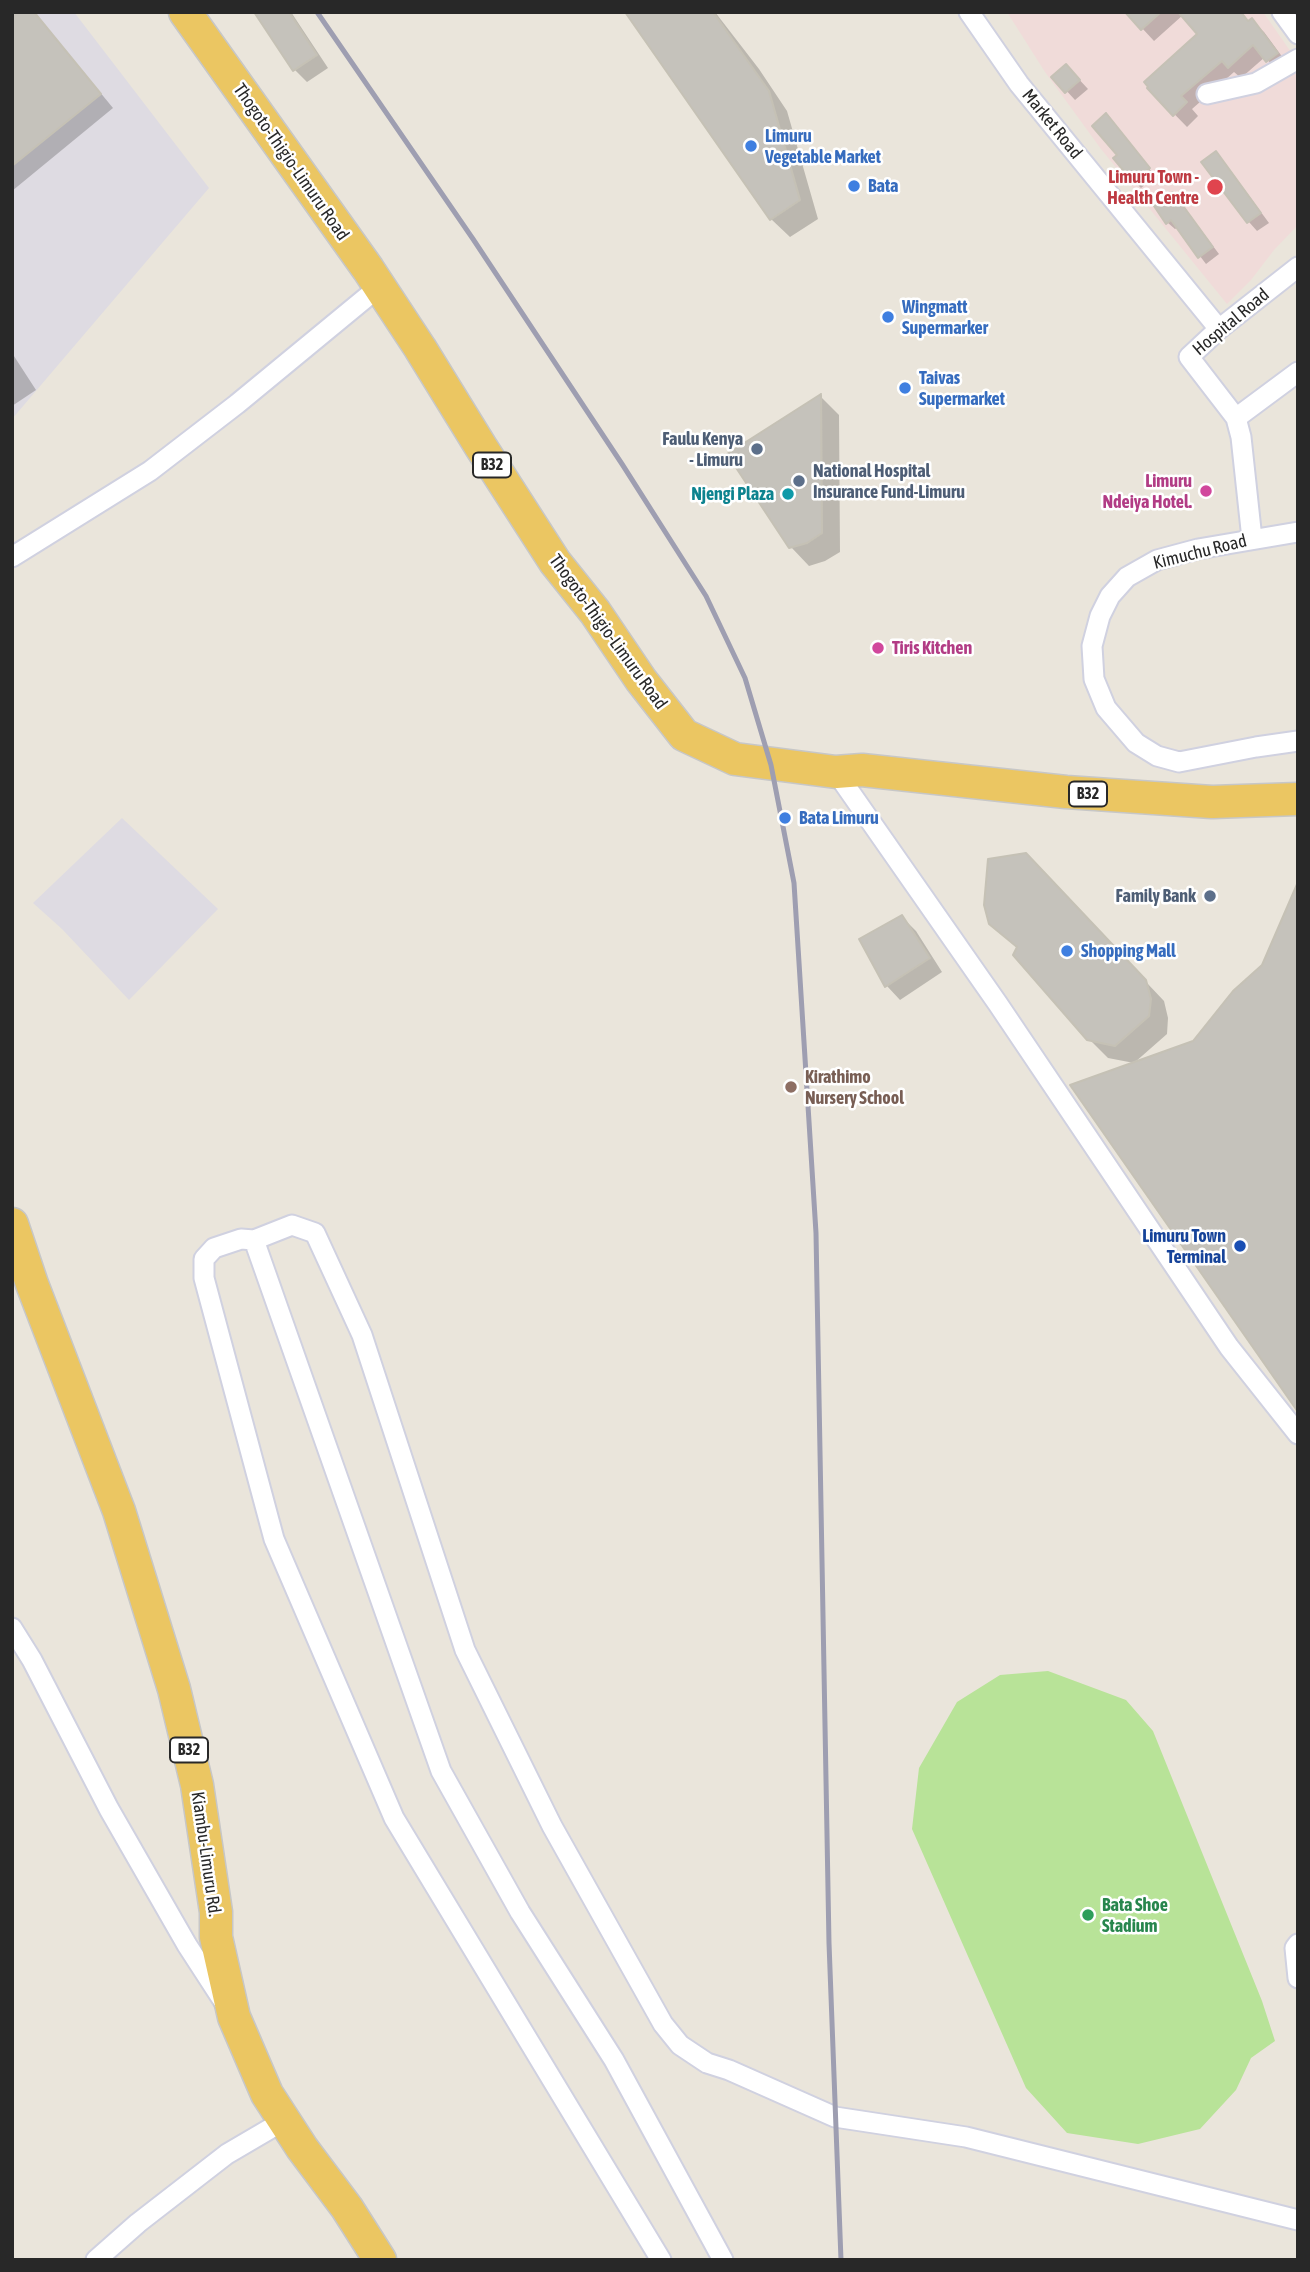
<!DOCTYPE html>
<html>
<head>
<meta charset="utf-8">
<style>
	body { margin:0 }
	#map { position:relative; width:1310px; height:2272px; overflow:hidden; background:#eae5db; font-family:"Asap Condensed",sans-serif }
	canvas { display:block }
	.frame { position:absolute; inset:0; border:14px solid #282828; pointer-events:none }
</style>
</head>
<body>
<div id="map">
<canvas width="1310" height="2272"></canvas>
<div class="frame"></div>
</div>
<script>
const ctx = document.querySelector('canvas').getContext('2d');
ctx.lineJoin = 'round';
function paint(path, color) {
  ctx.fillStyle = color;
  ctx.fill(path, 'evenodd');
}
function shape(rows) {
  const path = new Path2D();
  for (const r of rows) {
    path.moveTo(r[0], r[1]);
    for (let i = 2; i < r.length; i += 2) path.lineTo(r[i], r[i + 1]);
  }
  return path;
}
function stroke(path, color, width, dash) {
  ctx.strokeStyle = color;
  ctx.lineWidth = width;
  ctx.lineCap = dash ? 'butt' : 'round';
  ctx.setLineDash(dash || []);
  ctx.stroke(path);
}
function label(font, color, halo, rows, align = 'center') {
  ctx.font = font + ' "Asap Condensed",sans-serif';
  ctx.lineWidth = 5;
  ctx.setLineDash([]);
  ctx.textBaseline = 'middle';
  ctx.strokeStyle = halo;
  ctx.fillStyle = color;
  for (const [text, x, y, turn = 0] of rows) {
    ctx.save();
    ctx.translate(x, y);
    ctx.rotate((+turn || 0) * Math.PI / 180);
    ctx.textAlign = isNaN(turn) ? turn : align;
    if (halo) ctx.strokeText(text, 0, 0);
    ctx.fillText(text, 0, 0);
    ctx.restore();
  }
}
paint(shape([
	[12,12,74,12,209,188,12,419],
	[122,818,218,909,129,1000,62,929,33,903]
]), '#dedbe2');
paint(shape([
	[1007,12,1263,12,1298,62,1298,225,1274,250,1251,280,1227,304,1101,149,1045,72]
]), '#f0dbd9');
paint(shape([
	[1048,1671,1126,1700,1153,1731,1262,2001,1275,2041,1251,2058,1236,2090,1200,2129,1138,2144,1067,2133,1026,2088,912,1829,919,1768,957,1702,1000,1675]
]), '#b8e398');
paint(shape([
	[12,12,34,12,113,108,12,191],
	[256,12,291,12,328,68,307,82,294,69],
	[627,12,715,12,759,69,787,111,818,219,790,237,771,219],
	[1131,12,1239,12,1249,23,1252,21,1264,32,1289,66,1279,73,1265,57,1241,78,1234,72,1192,109,1198,116,1187,127,1149,88,1200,34,1183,15,1154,41,1129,14],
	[1075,75,1088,89,1075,100,1054,77],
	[1106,116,1124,135,1123,136,1155,176,1141,188,1134,181,1120,155],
	[1216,153,1224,162,1269,223,1257,231,1249,222],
	[1179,201,1219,254,1206,264,1178,227,1175,229,1168,223],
	[12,353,36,390,12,406],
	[821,397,839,415,840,552,825,561,809,566,791,547],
	[1044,874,1164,1001,1168,1018,1167,1034,1134,1063,1108,1058,1089,1039,1018,949,990,923],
	[902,917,916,931,942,972,900,1000,887,986,862,940]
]), '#0003');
const building = shape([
	[12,12,34,12,101,94,12,166,12,12],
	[254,12,289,12,317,55,293,71,254,12],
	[625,12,713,12,769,91,800,200,770,220,625,12],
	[1125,12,1161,12,1141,30,1125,12],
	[1178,12,1241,12,1248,21,1252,18,1278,53,1266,62,1253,45,1228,68,1222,61,1181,96,1187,102,1173,116,1147,88,1148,87,1144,82,1197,34,1178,12],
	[1066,64,1080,80,1065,93,1051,77,1066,64],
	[1106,113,1150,168,1133,182,1113,158,1117,155,1092,126,1106,113],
	[1216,151,1261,213,1247,223,1201,162,1216,151],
	[1173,192,1213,247,1198,258,1171,220,1166,224,1154,206,1173,192],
	[821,394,822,533,807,543,789,548,727,454,821,394],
	[1026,853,1146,980,1151,999,1149,1016,1115,1046,1087,1040,1013,955,1017,947,989,924,984,905,988,859,1026,853],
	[1298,882,1298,1412,1070,1085,1193,1041,1233,991,1262,965,1298,882],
	[902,915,930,958,885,987,859,939,902,915]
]);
paint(building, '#c5c2bb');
stroke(building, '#c5c1b5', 2);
const minor = shape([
	[969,12,1019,84,1219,329],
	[1282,12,1298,34],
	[1207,94,1256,83,1298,59],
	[1236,418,1298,372],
	[1298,532,1198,549,1157,560,1127,577,1110,596,1100,616,1092,646,1094,679,1106,708,1136,743,1157,756,1179,762,1256,747,1298,741],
	[1252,539,1241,437,1236,418,1189,357,1219,329,1298,267],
	[12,557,150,471,237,404,379,287],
	[836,772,998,1004,1229,1347,1298,1434],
	[254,1240,441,1771,520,1912,614,2060,723,2260],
	[12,1628,32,1660,109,1809,187,1945,224,2002],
	[1298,1944,1295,1948,1298,1978],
	[96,2260,138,2223,227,2154,285,2120],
	[661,2260,394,1818,274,1539,204,1278,204,1259,214,1248,241,1239,254,1240,292,1225,315,1233,362,1335,465,1650,552,1826,663,2024,680,2045,707,2063,729,2070,835,2117,966,2137,1298,2220]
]);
const trunk = shape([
	[185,12,368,269,420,348,481,447,555,562,595,612,641,680,684,735,735,759,836,772,862,770,1066,792,1212,802,1298,799],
	[12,1224,32,1284,119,1511,174,1689,197,1785,216,1912,216,1937,234,2017,267,2094,302,2148,347,2208,380,2260]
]);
stroke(minor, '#d0d1e0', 23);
stroke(trunk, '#c7c7c7', 35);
stroke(minor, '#fff', 19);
stroke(trunk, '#ebc662', 32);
stroke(shape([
	[317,12,473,239,622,464,706,596,745,678,771,765,794,883,816,1233,829,1943,841,2260]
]), '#9e9eb1', 5);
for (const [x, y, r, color] of [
	[751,146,7,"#3f7fe0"],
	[854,186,7,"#3f7fe0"],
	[1215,187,9,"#e0444e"],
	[888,317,7,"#3f7fe0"],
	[905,388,7,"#3f7fe0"],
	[757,449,7,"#5c6f8a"],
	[799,481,7,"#5c6f8a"],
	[1206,491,7,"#d1479c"],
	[788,494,7,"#0f9aa8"],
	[878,648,7,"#d1479c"],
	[785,818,7,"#3f7fe0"],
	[1210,896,7,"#5c6f8a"],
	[1067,951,7,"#3f7fe0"],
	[791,1087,7,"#8d6e63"],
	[1240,1246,7,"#1a4fb4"],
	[1088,1915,7,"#2e9e5b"]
]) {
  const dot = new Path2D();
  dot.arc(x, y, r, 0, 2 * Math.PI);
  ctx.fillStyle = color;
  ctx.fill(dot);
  stroke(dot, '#fff', 2.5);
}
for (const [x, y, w] of [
	[492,465,38],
	[1088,794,38],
	[189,1750,38]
]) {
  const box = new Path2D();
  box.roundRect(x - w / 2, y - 12.5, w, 25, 5);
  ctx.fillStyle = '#fff';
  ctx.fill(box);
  stroke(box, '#282828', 2);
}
label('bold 16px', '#282828', null, [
	["B32",492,465],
	["B32",1088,794],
	["B32",189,1750]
]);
label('18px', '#282828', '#fff', [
	["Market Road",1052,124,51],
	["Thogoto-Thigio-Limuru Road",291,162,55],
	["Hospital Road",1231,322,-40],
	["Kimuchu Road",1200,552,-14],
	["Thogoto-Thigio-Limuru Road",608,632,54],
	["Kiambu-Limuru Rd.",206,1854,82]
]);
label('bold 18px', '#366cbe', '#fff', [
	["Limuru",765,136],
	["Vegetable Market",765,157],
	["Bata",868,186],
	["Wingmatt",902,307],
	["Supermarker",902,328],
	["Taivas",919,378],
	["Supermarket",919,399],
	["Bata Limuru",799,818],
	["Shopping Mall",1081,951]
], 'left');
label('bold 18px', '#be3a42', '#fff', [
	["Limuru Town -",1199,177],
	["Health Centre",1199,198]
], 'right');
label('bold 18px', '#4e5e75', '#fff', [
	["Faulu Kenya",743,439],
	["- Limuru",743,460],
	["National Hospital",813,471,"left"],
	["Insurance Fund-Limuru",813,492,"left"],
	["Family Bank",1196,896]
], 'right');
label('bold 18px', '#b23c85', '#fff', [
	["Limuru",1192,481],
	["Ndeiya Hotel.",1192,502],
	["Tiris Kitchen",892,648,"left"]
], 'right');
label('bold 18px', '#0d838f', '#fff', [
	["Njengi Plaza",774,494]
], 'right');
label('bold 18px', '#785e54', '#fff', [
	["Kirathimo",805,1077],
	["Nursery School",805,1098]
], 'left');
label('bold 18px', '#164399', '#fff', [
	["Limuru Town",1226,1236],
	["Terminal",1226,1257]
], 'right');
label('bold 18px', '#27864d', '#fff', [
	["Bata Shoe",1102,1905],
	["Stadium",1102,1926]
], 'left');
</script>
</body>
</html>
